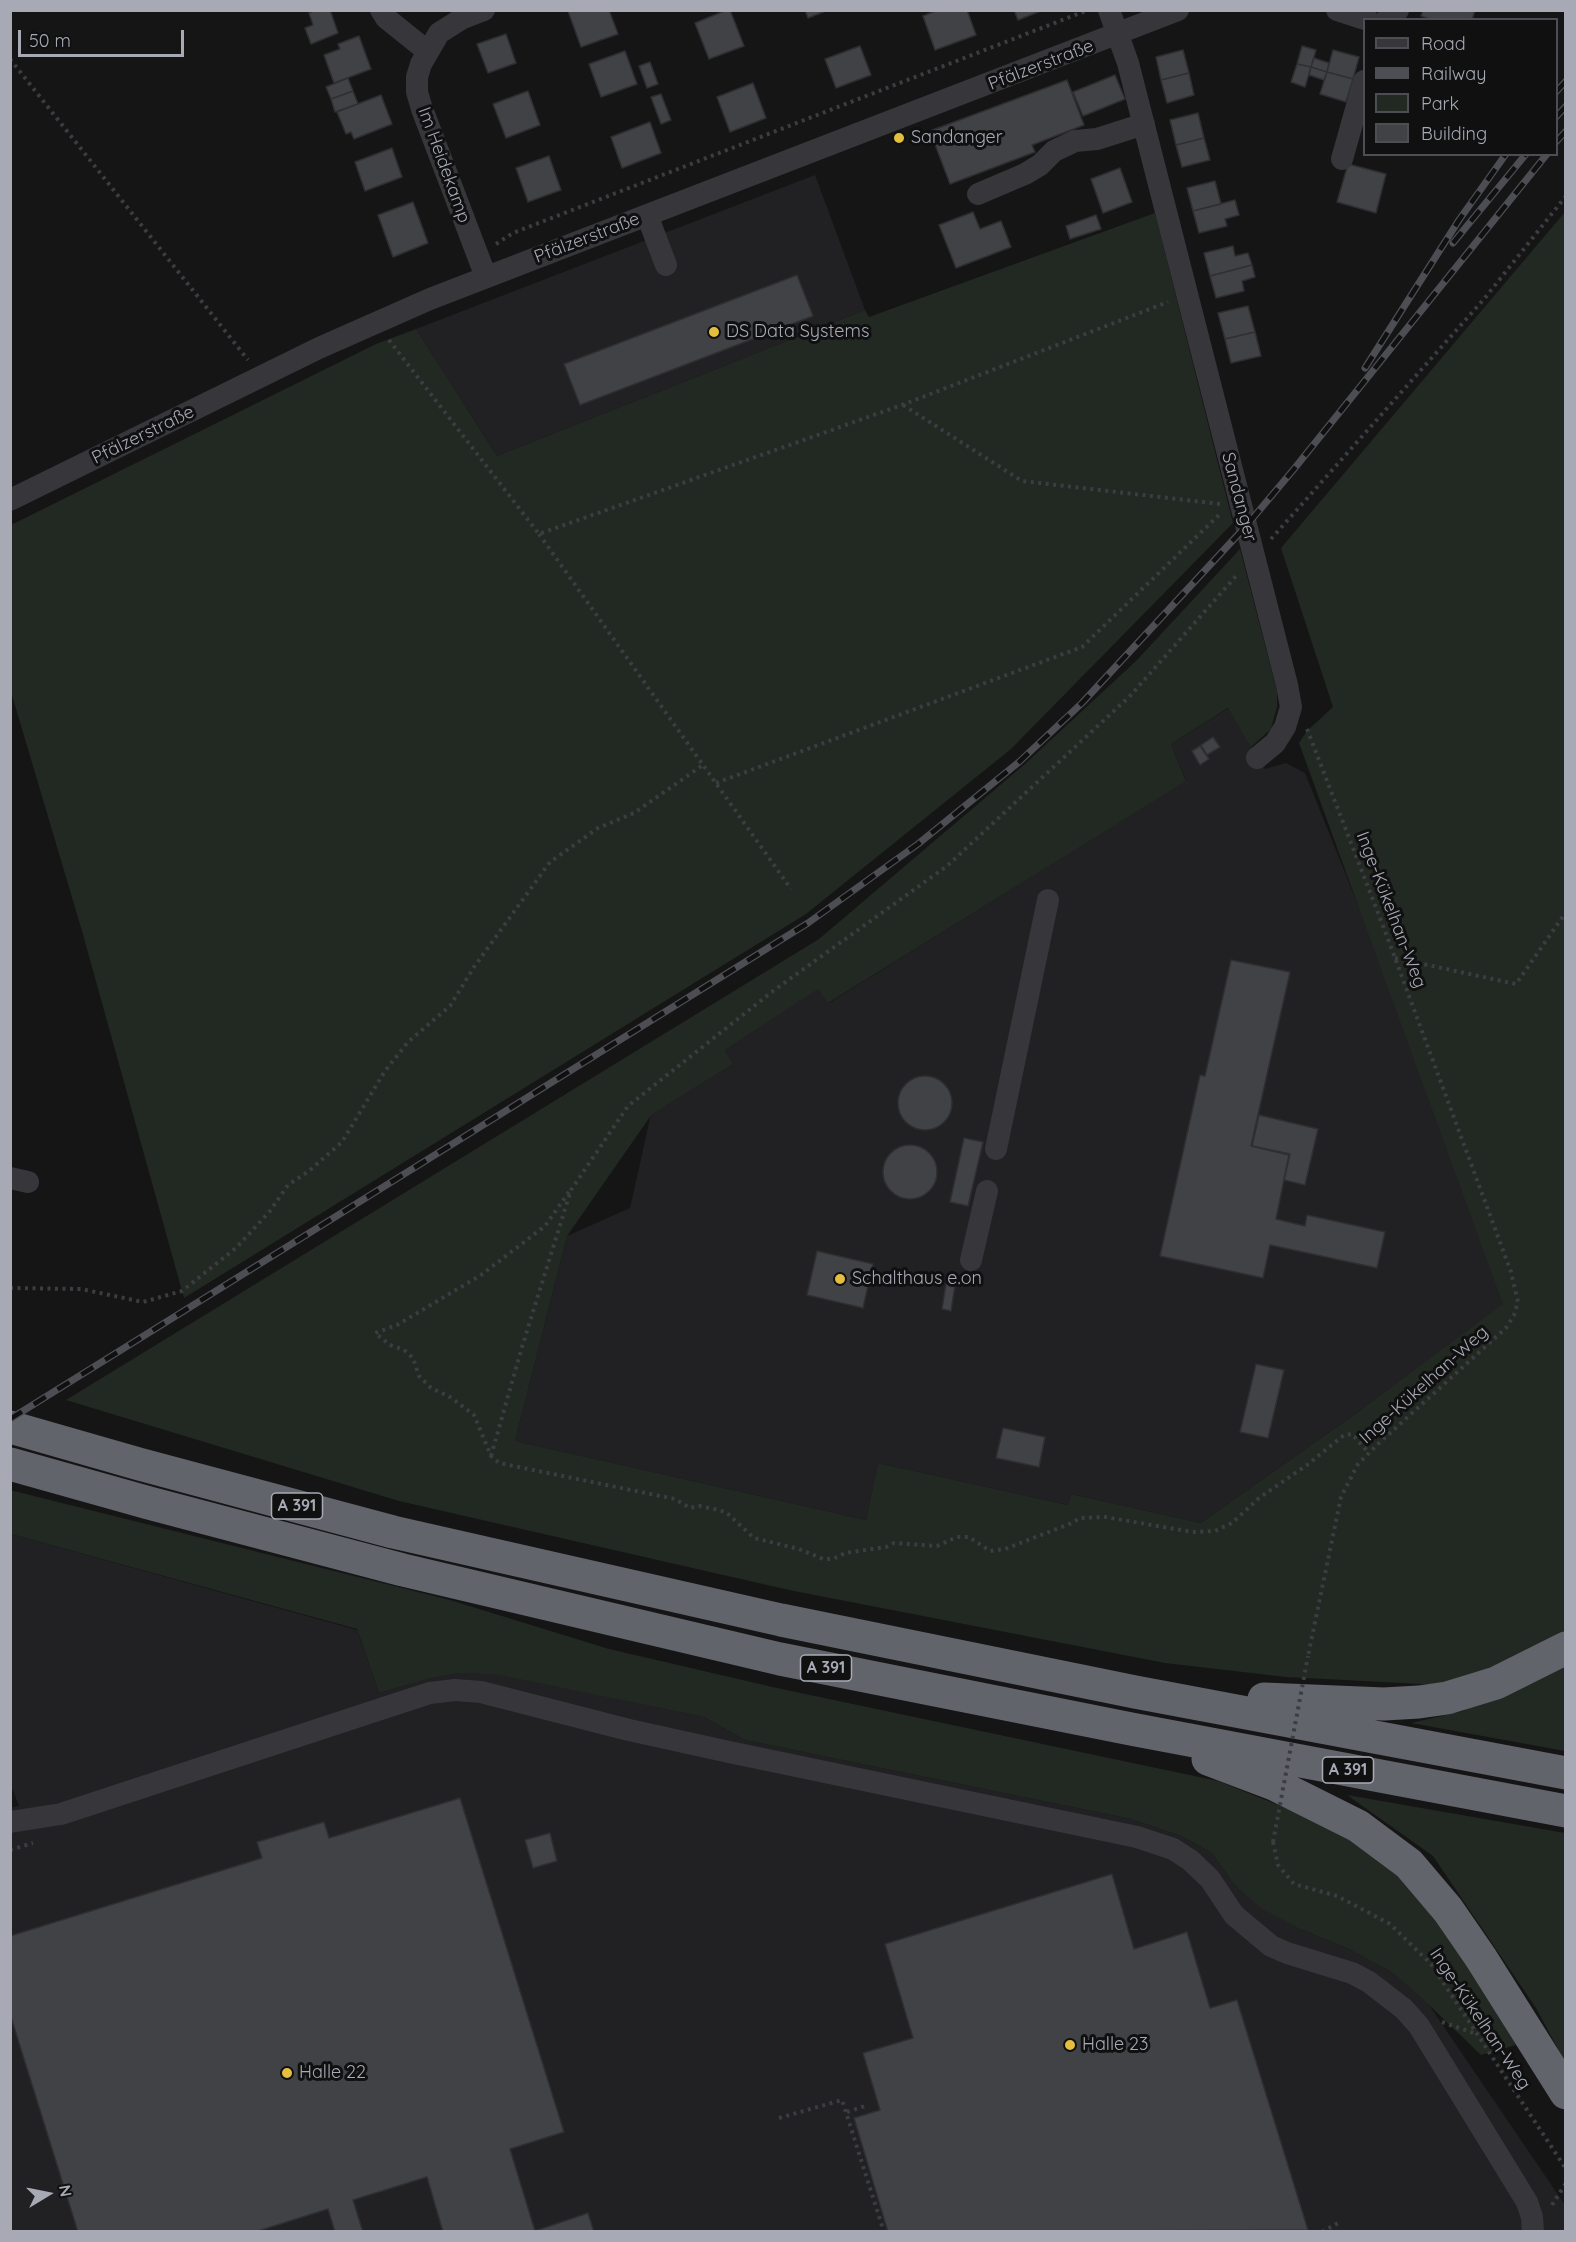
<!DOCTYPE html>
<html>
<head>
<meta charset="utf-8">
<style>
	body { margin:0 }
	#map { position:relative; width:1576px; height:2242px; overflow:hidden; background:#151516; font-family:Quicksand,sans-serif }
	canvas { display:block }
	.frame { position:absolute; inset:0; border:12px solid #a7aab5; pointer-events:none }
	.legend { position:absolute; left:1363px; top:18px; width:195px; height:138px; box-sizing:border-box; background:#101011; border:2px solid #4c4e53; margin:0; padding:8px 10px; list-style:none; font-size:18px; color:#a7aab5 }
	.legend li { display:flex; align-items:center; gap:12px; height:30px }
	.legend b { width:30px; border:2px solid #4c4e53 }
	.north { position:absolute; left:18px; top:2164px; width:60px; height:60px; -webkit-text-stroke:4px #101011; paint-order:stroke; rotate:80deg; font-size:16px; font-weight:700; line-height:24px; text-align:center; color:#a7aab5 }
	.north::after { content:''; display:block; margin:auto; width:21px; height:27px; background:#a7aab5; clip-path:polygon(50% 0,100% 100%,50% 72%,0 100%) }
	.scale { position:absolute; left:18px; top:30px; width:166px; height:27px; box-sizing:border-box; border:3px solid #a7aab5; border-top:0; padding-left:8px; font-size:18px; line-height:21px; white-space:nowrap; color:#a7aab5; -webkit-text-stroke:4px #101011; paint-order:stroke }
</style>
</head>
<body>
<div id="map">
<canvas width="1576" height="2242"></canvas>
<div class="frame"></div>
<ul class="legend">
<li><b style="height:8px;background:#36363b"></b>Road</li>
<li><b style="height:8px;background:#4d4e54"></b>Railway</li>
<li><b style="height:16px;background:#212922"></b>Park</li>
<li><b style="height:16px;background:#414246"></b>Building</li>
</ul>
<div class="north">N</div>
<div class="scale">50 m</div>
</div>
<script>
const ctx = document.querySelector('canvas').getContext('2d');
ctx.lineJoin = 'round';
function paint(path, color) {
  ctx.fillStyle = color;
  ctx.fill(path, 'evenodd');
}
function shape(rows) {
  const path = new Path2D();
  for (const r of rows) {
    if (r.length === 3) {
      path.moveTo(r[0] + r[2], r[1]);
      path.arc(r[0], r[1], r[2], 0, 2 * Math.PI);
      continue;
    }
    path.moveTo(r[0], r[1]);
    for (let i = 2; i < r.length; i += 2) path.lineTo(r[i], r[i + 1]);
  }
  return path;
}
function stroke(path, color, width, dash) {
  ctx.strokeStyle = color;
  ctx.lineWidth = width;
  ctx.lineCap = dash ? 'butt' : 'round';
  ctx.setLineDash(dash || []);
  ctx.stroke(path);
}
function label(font, color, halo, rows, align = 'center') {
  ctx.font = font + ' Quicksand,sans-serif';
  ctx.lineWidth = 6;
  ctx.setLineDash([]);
  ctx.textBaseline = 'middle';
  ctx.strokeStyle = halo;
  ctx.fillStyle = color;
  for (const [text, x, y, turn = 0] of rows) {
    ctx.save();
    ctx.translate(x, y);
    ctx.rotate((+turn || 0) * Math.PI / 180);
    ctx.textAlign = isNaN(turn) ? turn : align;
    if (halo) ctx.strokeText(text, 0, 0);
    ctx.fillText(text, 0, 0);
    ctx.restore();
  }
}
paint(shape([
	[815,175,865,310,497,456,416,329],
	[1229,708,1265,769,1286,763,1305,773,1378,955,1504,1304,1358,1412,1201,1523,1071,1494,1068,1505,878,1463,866,1520,515,1441,567,1236,630,1208,651,1114,733,1064,725,1050,818,988,829,1003,1186,780,1171,744],
	[11,1534,357,1630,379,1693,432,1678,459,1673,495,1673,704,1717,745,1740,1131,1819,1181,1836,1212,1853,1233,1883,1298,1928,1345,1947,1393,1973,1429,2005,1565,2205,1565,2231,11,2231,10,1808,19,1806,10,1783]
]), '#212123');
paint(shape([
	[1565,212,1565,1635,1459,1686,1286,1677,1165,1663,789,1590,399,1501,66,1400,819,939,1025,764,1137,660,1240,549,1277,691,1277,707,1271,729,1251,747,1228,708,1171,744,1186,781,828,1003,818,989,725,1050,733,1064,652,1114,567,1236,515,1441,866,1520,878,1463,1068,1505,1071,1494,1201,1523,1358,1412,1503,1304,1299,743,1307,731,1333,707,1281,548],
	[1155,213,1233,523,1011,749,806,914,184,1298,82,931,11,692,11,525,376,344,416,329,497,456,865,310,869,317],
	[10,1490,450,1600,609,1649,777,1688,1218,1781,1339,1829,1410,1882,1486,1986,1516,2045,1481,2055,1429,2005,1393,1973,1345,1947,1298,1928,1261,1908,1233,1883,1212,1853,1181,1836,1131,1819,745,1740,704,1717,495,1674,459,1673,432,1678,379,1693,357,1629,11,1534],
	[1565,1658,1565,1751,1411,1723,1463,1711],
	[1347,1795,1565,1833,1565,2062,1536,2008,1433,1856]
]), '#212922');
const building = shape([
	[316,10,330,10,338,33,311,44,305,28,313,25,309,13,316,10],
	[609,10,618,34,581,47,568,11,609,10],
	[727,10,730,10,744,46,709,59,695,23,727,10],
	[805,10,828,10,808,18,805,10],
	[938,10,967,10,976,35,935,50,923,16,938,10],
	[1014,10,1043,10,1018,20,1014,10],
	[1423,10,1475,10,1472,20,1432,20,1421,16,1423,10],
	[506,34,516,63,488,73,477,44,506,34],
	[359,36,371,69,334,83,324,55,340,49,338,44,359,36],
	[860,46,871,75,836,88,825,59,860,46],
	[1302,46,1316,50,1311,67,1297,64,1302,46],
	[1183,50,1189,73,1161,80,1156,57,1183,50],
	[1333,50,1359,57,1353,79,1327,72,1333,50],
	[625,51,637,84,601,97,589,64,625,51],
	[1314,58,1329,63,1327,72,1311,67,1314,58],
	[650,62,658,84,647,88,639,66,650,62],
	[1297,64,1311,67,1305,87,1291,82,1297,64],
	[1311,67,1327,72,1324,80,1309,75,1311,67],
	[1327,72,1353,79,1346,102,1320,94,1327,72],
	[1189,73,1194,95,1167,103,1161,80,1189,73],
	[1115,75,1125,99,1083,116,1073,92,1115,75],
	[348,78,353,91,331,99,326,87,348,78],
	[1067,80,1084,125,1032,145,1035,152,950,184,930,131,1067,80],
	[753,83,766,118,730,132,717,97,753,83],
	[353,91,358,104,335,112,331,99,353,91],
	[528,91,540,125,506,138,493,104,528,91],
	[661,94,671,120,661,124,651,97,661,94],
	[381,95,392,124,354,139,351,132,346,134,337,112,381,95],
	[1198,113,1204,138,1176,145,1170,120,1198,113],
	[650,122,661,153,622,168,611,137,650,122],
	[1204,138,1210,160,1182,167,1176,145,1204,138],
	[392,148,402,177,365,191,355,162,392,148],
	[549,156,561,190,528,202,516,168,549,156],
	[1348,164,1386,174,1376,213,1337,202,1348,164],
	[1120,168,1132,202,1103,213,1091,179,1120,168],
	[1215,181,1221,204,1193,211,1187,188,1215,181],
	[1235,200,1239,215,1225,219,1227,226,1199,233,1193,211,1235,200],
	[413,202,428,243,393,257,378,215,413,202],
	[973,212,980,229,1001,221,1011,247,956,268,939,225,973,212],
	[1096,215,1101,229,1070,239,1066,226,1096,215],
	[1233,246,1235,256,1248,253,1252,265,1210,276,1204,253,1233,246],
	[1252,265,1255,277,1242,281,1244,291,1216,298,1210,276,1252,265],
	[797,275,813,316,580,405,564,364,797,275],
	[1248,306,1255,332,1225,339,1218,313,1248,306],
	[1255,332,1261,356,1231,363,1225,339,1255,332],
	[1213,737,1220,747,1207,755,1201,745,1213,737],
	[1200,746,1209,759,1200,765,1192,751,1200,746],
	[1231,960,1290,972,1251,1146,1289,1155,1276,1219,1305,1226,1307,1215,1385,1232,1377,1268,1270,1245,1263,1278,1160,1256,1200,1075,1205,1076,1231,960],
	[925,1103,27],
	[1259,1115,1318,1129,1305,1185,1284,1180,1290,1154,1252,1146,1259,1115],
	[964,1138,983,1142,968,1206,950,1202,964,1138],
	[910,1172,27],
	[817,1251,873,1264,863,1308,807,1295,817,1251],
	[946,1284,955,1285,951,1311,942,1309,946,1284],
	[1256,1364,1284,1370,1268,1438,1240,1432,1256,1364],
	[1003,1428,1045,1437,1039,1467,996,1458,1003,1428],
	[460,1798,564,2132,510,2149,535,2231,443,2232,427,2177,353,2200,363,2232,335,2232,328,2209,255,2232,78,2232,10,2014,10,1936,262,1858,257,1842,324,1822,329,1838,460,1798],
	[550,1833,557,1861,533,1868,525,1840,550,1833],
	[1112,1874,1134,1949,1187,1932,1210,2008,1237,2000,1308,2230,888,2232,854,2118,880,2110,863,2053,913,2038,885,1944,1112,1874],
	[588,2213,594,2232,534,2232,535,2231,588,2213]
]);
paint(building, '#414246');
stroke(building, '#2f2f32', 1.5);
stroke(shape([
	[10,59,248,360],
	[496,244,513,233,1088,10],
	[389,340,539,534,902,405,1168,302],
	[903,405,1022,481,1220,504],
	[539,534,791,889],
	[1271,539,1484,299,1566,196],
	[1307,729,1385,931,1511,1272,1518,1302,1514,1315,1506,1328,1379,1443,1358,1464,1341,1497,1308,1656],
	[716,783,1082,647,1220,514],
	[1395,958,1516,984,1566,912],
	[569,1192,545,1226,481,1275,397,1325,375,1333,390,1345,404,1350,413,1358,419,1376,431,1388,450,1397,474,1415,491,1456,499,1463,675,1499,690,1508,699,1506,719,1510,727,1513,754,1538,799,1549,823,1559,833,1559,845,1553,886,1547,894,1543,937,1546,957,1537,969,1537,990,1551,1005,1549,1072,1523,1080,1518,1105,1517,1193,1532,1215,1531,1232,1523,1259,1498,1307,1465,1344,1435,1352,1434,1369,1453],
	[10,1288,81,1289,143,1302,182,1291,236,1248,270,1211,288,1185,309,1171,342,1142,385,1071,408,1042,450,1006,474,967,550,862,598,828,634,813,703,765],
	[491,1456,522,1347,571,1190,628,1106,773,991,947,866,1130,696,1237,575],
	[1273,1842,1278,1865,1294,1884,1337,1896,1390,1924,1431,1964,1566,2169],
	[10,1850,33,1843],
	[1442,2022,1476,2034],
	[847,2112,865,2106],
	[779,2118,842,2100,884,2232],
	[1552,2205,1566,2183],
	[1322,2232,1338,2223]
]), '#3c3d42', 4, [3, 4.5]);
stroke(shape([
	[381,10,386,18,427,51],
	[484,10,463,18,439,33,421,64,417,77,417,92,422,109,486,277],
	[1109,10,1128,63,1287,685,1291,707,1285,727,1275,743,1257,758],
	[1337,10,1368,20],
	[1386,20,1398,10],
	[1342,159,1364,81],
	[978,194,1025,174,1040,165,1054,151,1075,141,1097,139,1144,124],
	[647,215,666,265],
	[10,500,319,348,430,299,1178,10],
	[996,1149,1048,900],
	[10,1178,28,1182],
	[971,1260,987,1191],
	[10,1822,61,1814,399,1703,430,1693,455,1690,481,1692,629,1730,729,1752,1137,1837,1173,1849,1190,1860,1210,1879,1234,1915,1271,1946,1287,1953,1352,1973,1369,1982,1404,2009,1419,2026,1527,2202,1532,2217,1533,2232]
]), '#36363b', 22);
stroke(shape([
	[10,1427,139,1464,393,1532,781,1620,1135,1692,1566,1773],
	[10,1464,149,1503,403,1570,780,1659,1131,1729,1566,1811],
	[1264,1699,1384,1704,1419,1702,1447,1698,1496,1683,1566,1648],
	[1208,1759,1274,1784,1358,1826,1409,1864,1448,1910,1481,1958,1566,2093]
]), '#62646b', 33);
const rail = shape([
	[1556,92,1566,81],
	[1556,117,1566,106],
	[1556,142,1566,131],
	[1453,243,1526,154],
	[1365,368,1459,220,1506,154],
	[10,1419,808,923,918,844,1019,762,1082,703,1247,525,1294,469,1547,154]
]);
stroke(rail, '#4d4e54', 7);
stroke(rail, '#101011', 4.5, [14]);
stroke(shape([
	[1273,1842,1308,1656]
]), '#3c3d42', 4, [3, 4.5]);
for (const [x, y, r, color] of [
	[899,138,6,"#e4bf3f"],
	[714,332,6,"#e4bf3f"],
	[840,1279,6,"#e4bf3f"],
	[1070,2045,6,"#e4bf3f"],
	[287,2073,6,"#e4bf3f"]
]) {
  const dot = new Path2D();
  dot.arc(x, y, r, 0, 2 * Math.PI);
  ctx.fillStyle = color;
  ctx.fill(dot);
  stroke(dot, '#101011', 2);
}
for (const [x, y, w] of [
	[297,1506,51],
	[826,1668,51],
	[1348,1770,51]
]) {
  const box = new Path2D();
  box.roundRect(x - w / 2, y - 13, w, 26, 4.5);
  ctx.fillStyle = '#101011';
  ctx.fill(box);
  stroke(box, '#a7aab5', 1.5);
}
label('bold 16px', '#a7aab5', null, [
	["A 391",297,1506],
	["A 391",826,1668],
	["A 391",1348,1770]
]);
label('18px', '#a7aab5', '#101011', [
	["Pfälzerstraße",1041,65,-21],
	["Im Heidekamp",444,165,70],
	["Pfälzerstraße",587,238,-21],
	["Pfälzerstraße",143,435,-26],
	["Sandanger",1239,497,75],
	["Inge-Kükelhan-Weg",1391,910,69],
	["Inge-Kükelhan-Weg",1424,1385,-42],
	["Inge-Kükelhan-Weg",1480,2019,56]
]);
label('18px', '#a7aab5', '#101011', [
	["Sandanger",911,138],
	["DS Data Systems",726,332],
	["Schalthaus e.on",852,1279],
	["Halle 23",1082,2045],
	["Halle 22",299,2073]
], 'left');
</script>
</body>
</html>
